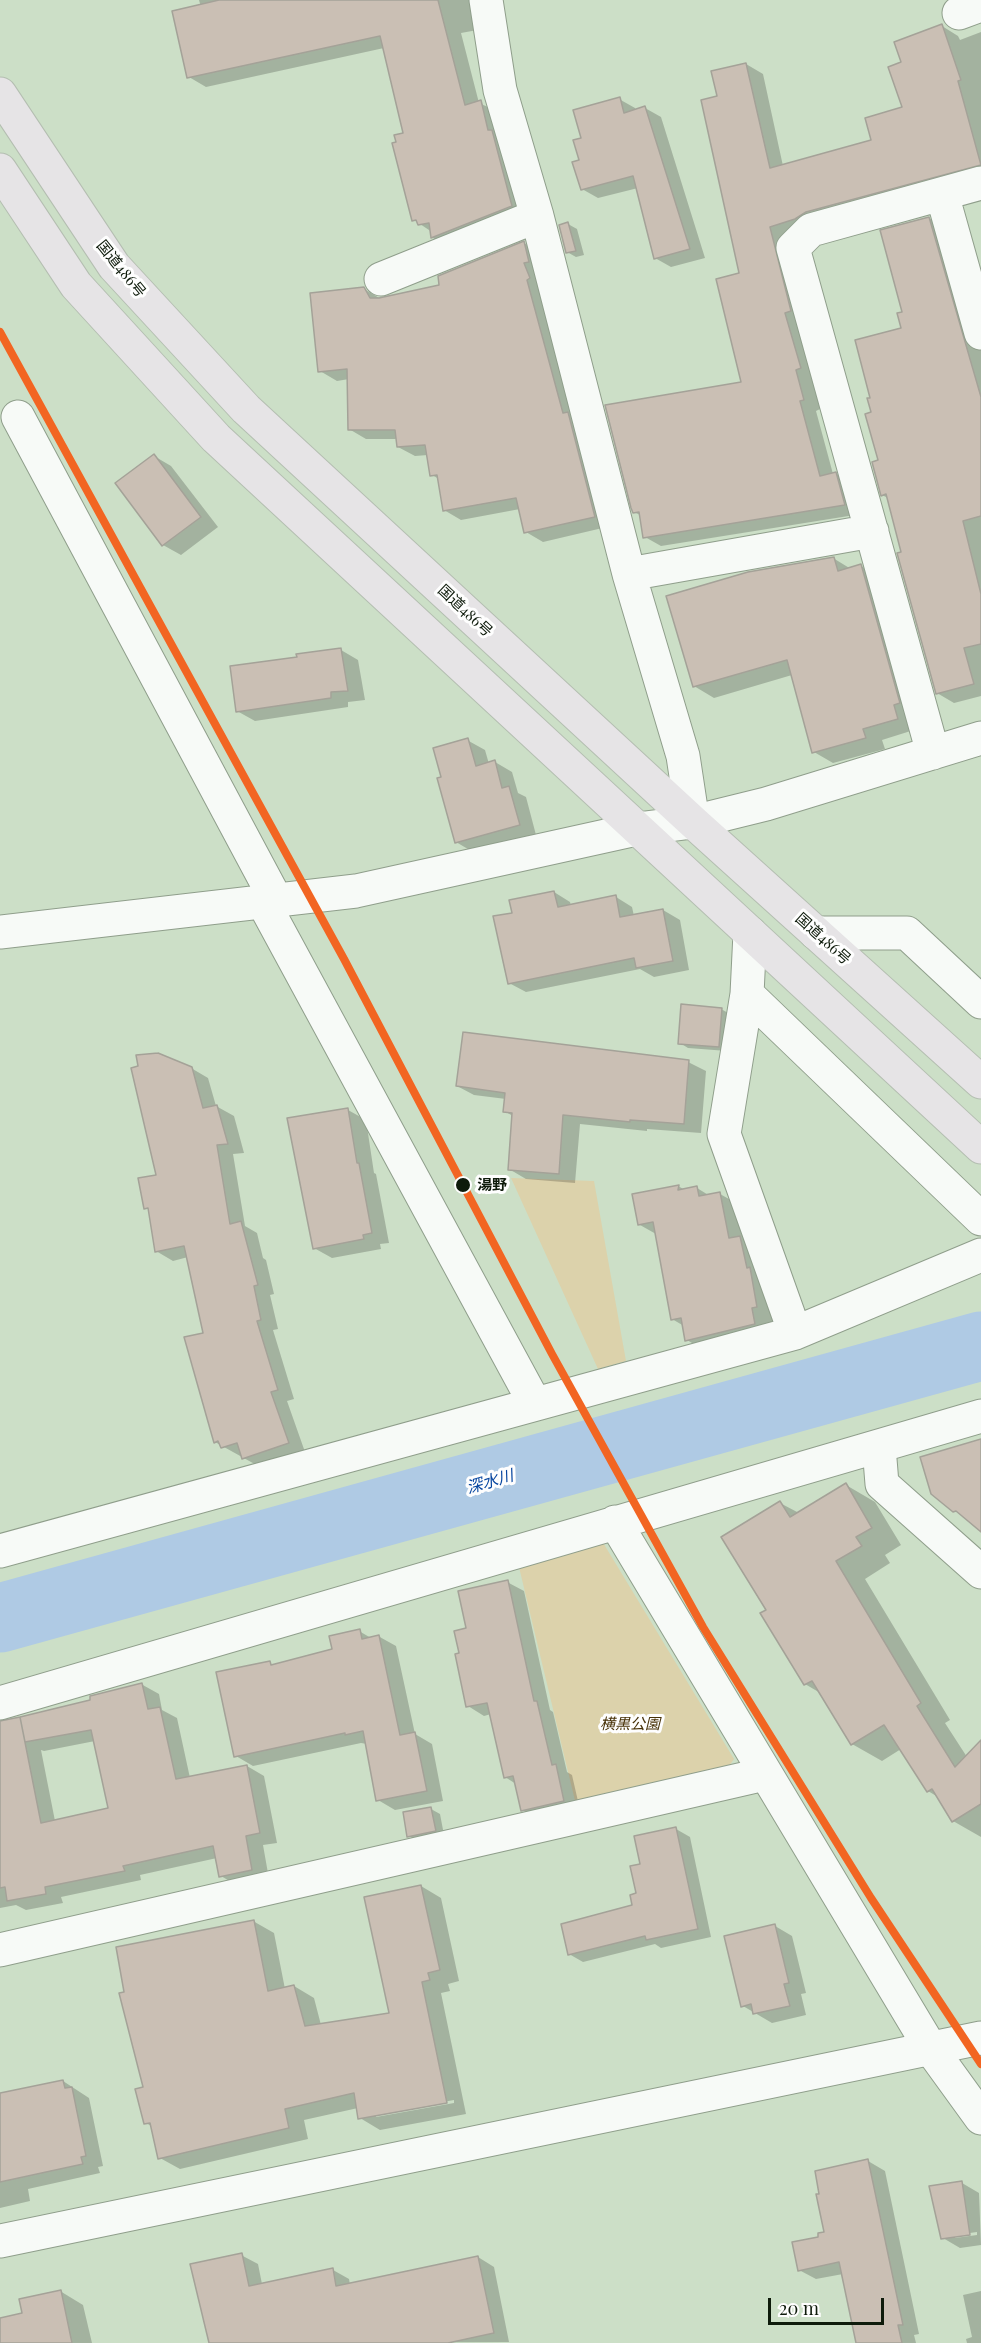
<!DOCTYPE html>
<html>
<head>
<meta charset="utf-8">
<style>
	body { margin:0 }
	#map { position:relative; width:981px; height:2343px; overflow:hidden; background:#ccdfc7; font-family:"Playfair Display",serif }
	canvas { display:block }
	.scale { position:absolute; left:768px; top:2298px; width:116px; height:27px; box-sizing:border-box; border:3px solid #0e1b0b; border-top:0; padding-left:8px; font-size:18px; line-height:21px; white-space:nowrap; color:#0e1b0b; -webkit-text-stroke:4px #fefefe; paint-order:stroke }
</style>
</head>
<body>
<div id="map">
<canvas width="981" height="2343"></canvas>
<div class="scale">20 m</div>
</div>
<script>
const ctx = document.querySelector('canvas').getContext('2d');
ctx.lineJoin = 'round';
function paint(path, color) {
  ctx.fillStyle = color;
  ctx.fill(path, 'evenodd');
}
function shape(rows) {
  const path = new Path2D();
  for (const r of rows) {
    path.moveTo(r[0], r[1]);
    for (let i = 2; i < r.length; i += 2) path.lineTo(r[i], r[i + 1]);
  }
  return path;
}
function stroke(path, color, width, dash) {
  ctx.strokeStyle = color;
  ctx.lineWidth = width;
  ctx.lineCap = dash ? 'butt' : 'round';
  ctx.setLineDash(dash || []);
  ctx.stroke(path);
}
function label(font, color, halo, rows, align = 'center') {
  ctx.font = font + ' "Playfair Display","Noto Sans JP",serif';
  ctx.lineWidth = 6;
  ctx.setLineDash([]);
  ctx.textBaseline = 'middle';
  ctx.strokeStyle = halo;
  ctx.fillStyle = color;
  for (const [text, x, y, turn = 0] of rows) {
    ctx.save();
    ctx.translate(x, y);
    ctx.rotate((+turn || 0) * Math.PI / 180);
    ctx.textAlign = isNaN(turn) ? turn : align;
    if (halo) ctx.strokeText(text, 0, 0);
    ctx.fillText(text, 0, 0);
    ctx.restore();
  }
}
paint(shape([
	[511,1178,594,1181,626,1361,598,1369],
	[602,1541,734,1759,720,1779,576,1805,519,1567]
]), '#dcd2ab');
paint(shape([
	[199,0,478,0,483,29,461,33,479,103,499,112,529,216,450,248,433,238,432,232,414,220,405,134,384,48,206,87,189,77,201,7],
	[942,26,958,36,960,40,981,32,981,177,813,228,801,322,817,378,812,379,820,409,816,411,833,474,835,473,852,483,861,514,661,546,645,537,642,516,634,512,742,383,741,274,719,97,746,64,763,74,783,166,873,141,904,108,903,63],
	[619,99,635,108,636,111,645,108,661,117,705,258,671,267,655,258,638,188,598,198,582,189,580,161,583,139],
	[929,218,946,228,981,350,981,696,954,703,937,693,888,498,882,495,872,399,902,329,904,312],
	[568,224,577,229,584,255,576,257,567,252],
	[524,243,541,253,611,526,543,542,526,532,520,509,461,520,444,510,439,479,432,475,428,455,415,456,398,447,397,439,366,439,349,429,349,379,337,381,320,371,364,289,381,299,441,286],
	[154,456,171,466,218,527,181,555,163,545],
	[833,558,851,569,861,566,880,577,917,729,882,740,885,749,833,763,814,752,792,675,714,698,694,686],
	[341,650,358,660,365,700,348,702,348,707,255,721,237,711],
	[467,740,485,750,489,764,495,762,512,772,518,793,526,797,536,835,473,852,456,842,443,778],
	[554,892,570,902,571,906,616,897,632,907,634,916,663,910,680,920,689,970,654,977,640,969,526,992,509,983,514,914],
	[721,1009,730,1014,727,1051,688,1048,680,1043],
	[688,1062,706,1071,701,1133,647,1129,647,1131,580,1124,575,1183,526,1179,509,1169,513,1116,504,1111,506,1099,474,1095,457,1086],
	[191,1068,208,1078,216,1106,234,1116,244,1153,233,1154,245,1226,257,1233,263,1258,266,1260,274,1294,270,1295,278,1329,273,1330,294,1399,287,1401,305,1452,260,1467,215,1442,205,1334,188,1257,173,1261,156,1251,150,1210,146,1208,158,1176],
	[348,1110,366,1120,374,1173,376,1174,389,1243,380,1244,381,1249,332,1258,314,1248],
	[678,1186,685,1190,697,1188,710,1196,720,1194,745,1208,782,1321,712,1355,687,1340,684,1326,672,1319,656,1234,640,1225],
	[846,1485,875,1502,901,1545,885,1555,890,1563,865,1579,950,1720,945,1723,967,1757,981,1742,981,1837,953,1821,938,1797,928,1791,901,1749,882,1761,852,1744,822,1694,805,1684,768,1610,780,1503,799,1513],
	[507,1582,524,1591,550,1710,553,1712,567,1772,572,1775,580,1810,539,1819,522,1810,516,1784,505,1777,491,1714,484,1716,468,1706,460,1655,468,1629],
	[359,1631,371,1638,378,1636,396,1646,415,1734,432,1744,443,1801,395,1810,378,1800,367,1744,361,1743,253,1766,236,1756,270,1663,275,1666,334,1650],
	[141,1684,159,1694,162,1710,177,1718,190,1778,247,1766,264,1776,277,1843,263,1845,269,1879,238,1886,221,1876,217,1858,140,1875,141,1880,61,1897,63,1903,26,1910,16,1905,0,1908,0,1729,21,1725,23,1726],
	[95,1741,110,1809,55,1821,41,1750,44,1751],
	[431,1809,440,1814,444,1835,417,1841,409,1836],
	[676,1829,690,1837,711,1937,661,1948,655,1944,583,1962,569,1954,634,1907,638,1894,641,1865],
	[421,1886,441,1898,459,1981,448,1984,450,1991,441,1993,466,2114,380,2130,360,2118,358,2108,304,2120,308,2139,180,2169,160,2158,153,2127,146,2123,145,2088,253,1921,274,1933,285,1989,294,1986,314,1998,321,2025,391,2015],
	[454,2100,454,2103,376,2117,376,2114],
	[775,1926,792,1936,806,1993,801,1994,806,2015,772,2023,743,2006],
	[63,2081,89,2098,103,2166,98,2167,100,2173,28,2189,30,2201,0,2208,0,2095],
	[868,2161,885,2171,919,2334,914,2335,916,2343,858,2343,843,2274,816,2279,799,2270,826,2233],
	[962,2183,979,2193,981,2245,960,2248,943,2238],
	[977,2232,977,2235,955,2238,955,2235],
	[241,2255,258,2264,262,2284,333,2270,349,2279,350,2285,478,2257,494,2267,509,2342,210,2343],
	[60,2291,83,2305,92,2343,0,2343,0,2320,24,2314],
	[981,2291,981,2343,967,2343,966,2339,972,2337,963,2295]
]), '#0003');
stroke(shape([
	[0,1618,981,1346]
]), '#afcae4', 69);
const building = shape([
	[219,0,438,0,465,105,481,100,488,130,492,130,512,206,431,238,429,223,418,225,416,220,412,221,392,143,396,142,394,135,403,133,380,36,187,78,172,11,219,0],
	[942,24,961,80,958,81,981,165,806,212,795,219,770,227,791,311,785,313,801,368,796,370,804,400,800,401,820,476,836,472,845,505,643,538,639,512,633,513,631,508,605,405,741,382,716,279,739,273,701,100,717,96,711,71,746,63,770,168,871,140,865,118,902,107,888,67,901,62,894,42,942,24],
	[620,97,624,113,645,106,690,249,654,259,633,176,581,190,572,162,579,160,573,140,581,138,573,110,620,97],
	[929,217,981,397,981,516,963,521,981,594,981,644,964,648,974,684,936,694,897,553,901,552,886,494,881,496,872,462,878,460,865,414,871,412,867,398,870,398,855,340,901,328,897,313,902,312,880,230,929,217],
	[568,222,576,251,566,253,559,225,568,222],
	[524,241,529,262,524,263,530,278,527,280,563,413,568,412,595,517,524,533,516,498,443,511,437,475,430,476,425,445,397,447,395,430,348,430,347,369,318,372,310,293,364,287,370,298,379,298,439,285,438,276,524,241],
	[154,454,201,517,162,546,115,483,154,454],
	[834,557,838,571,861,564,900,703,894,705,898,719,863,729,866,738,812,753,787,660,693,687,666,596,748,572,834,557],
	[341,648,348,691,331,692,331,698,236,712,230,666,297,657,296,654,341,648],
	[468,738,476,766,495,760,502,788,509,786,520,825,455,843,437,778,441,777,433,748,468,738],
	[554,891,558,907,616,895,620,917,663,909,673,961,636,968,634,958,508,984,493,916,512,913,509,900,554,891],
	[681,1004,722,1008,719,1047,678,1044,681,1004],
	[463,1032,689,1060,684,1124,630,1120,630,1122,563,1115,559,1174,508,1170,512,1113,503,1112,505,1093,456,1086,463,1032],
	[158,1053,192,1067,203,1108,217,1105,228,1144,217,1145,230,1224,241,1221,258,1285,254,1286,261,1320,257,1321,278,1390,271,1392,289,1443,242,1459,237,1443,221,1448,218,1441,214,1443,184,1337,203,1333,184,1246,155,1252,148,1208,144,1209,138,1178,156,1175,131,1068,138,1066,136,1055,158,1053],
	[348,1108,357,1163,359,1163,372,1233,363,1235,364,1239,313,1249,287,1118,348,1108],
	[679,1185,678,1190,697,1186,699,1196,720,1192,729,1238,740,1236,747,1268,750,1267,757,1307,752,1308,755,1324,685,1341,681,1318,671,1320,653,1222,638,1225,632,1194,679,1185],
	[981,1439,981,1532,956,1511,953,1512,931,1494,920,1457,981,1439],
	[846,1483,872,1528,856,1537,862,1546,836,1561,921,1703,917,1706,955,1767,981,1740,981,1804,952,1822,932,1789,927,1792,884,1725,851,1745,812,1681,804,1685,760,1613,766,1610,721,1537,780,1501,790,1517,846,1483],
	[508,1580,534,1701,537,1701,552,1765,556,1764,564,1801,521,1811,513,1776,504,1778,487,1703,466,1707,455,1654,459,1653,454,1631,466,1628,458,1591,508,1580],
	[360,1629,362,1639,379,1635,400,1735,415,1732,427,1791,376,1801,363,1731,345,1735,345,1733,234,1757,216,1672,270,1661,271,1665,332,1649,329,1636,360,1629],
	[142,1683,148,1709,160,1707,176,1779,247,1765,260,1833,246,1836,252,1870,219,1877,213,1846,123,1866,125,1871,45,1887,46,1894,7,1901,5,1887,0,1888,0,1721,20,1717,41,1823,108,1808,91,1730,25,1742,20,1717,90,1700,90,1696,142,1683],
	[431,1807,436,1831,407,1837,403,1812,431,1807],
	[676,1827,698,1929,646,1940,645,1936,568,1955,561,1924,632,1905,630,1895,636,1893,630,1866,640,1864,634,1836,676,1827],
	[421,1885,440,1970,428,1973,430,1980,422,1982,447,2103,358,2119,354,2093,285,2109,289,2128,158,2159,150,2123,144,2124,135,2089,143,2087,119,1993,124,1992,116,1947,254,1920,268,1991,294,1985,305,2026,389,2013,364,1897,421,1885],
	[775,1924,789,1983,784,1984,790,2006,753,2014,751,2004,741,2007,724,1936,775,1924],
	[63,2080,65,2088,72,2087,86,2156,81,2157,83,2164,0,2182,0,2093,63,2080],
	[868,2159,903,2325,898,2325,902,2343,856,2343,839,2262,798,2271,792,2242,818,2237,818,2233,824,2232,816,2194,819,2194,815,2171,868,2159],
	[962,2181,970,2235,941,2239,929,2186,962,2181],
	[242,2253,249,2286,333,2268,336,2286,478,2256,494,2333,448,2343,209,2343,190,2264,242,2253],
	[61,2290,72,2343,0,2343,0,2318,22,2313,19,2299,61,2290]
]);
paint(building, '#cabfb4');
stroke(building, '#a4a298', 1.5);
const minor = shape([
	[486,0,500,90,537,216,629,574,683,756,693,822],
	[959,13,981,5],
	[942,194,981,333],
	[381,279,537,216],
	[18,417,276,900],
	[629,574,872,531],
	[933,753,793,248,811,230,981,183],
	[263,902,535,1404],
	[0,932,356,891,637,829,693,822,766,804,981,738],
	[750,933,747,994,724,1134,795,1333],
	[816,933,907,933,981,1002],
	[747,994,981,1219],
	[879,1447,882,1484,981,1572],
	[615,1522,931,2049,981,2118],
	[0,1551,795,1333,981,1255],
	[0,1703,981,1416],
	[0,1950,765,1774]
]);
const tertiary = shape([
	[0,2241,981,2038]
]);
const trunk = shape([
	[0,94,114,266,246,409,693,822,981,1082],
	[0,170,76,285,216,438,981,1147]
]);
stroke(minor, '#8f9e8b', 35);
stroke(tertiary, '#8f9e8b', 35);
stroke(trunk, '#b4beb1', 35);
stroke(minor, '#f7faf7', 33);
stroke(tertiary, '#f7faf7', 33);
stroke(trunk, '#e6e4e6', 33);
stroke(shape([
	[0,332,344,959,552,1354,703,1627,871,1898,981,2064]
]), '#f26522', 8);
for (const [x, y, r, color] of [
	[463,1185,8,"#0e1b0b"]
]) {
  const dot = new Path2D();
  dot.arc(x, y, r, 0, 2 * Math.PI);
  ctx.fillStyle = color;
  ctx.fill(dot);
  stroke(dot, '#fefefe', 2);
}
label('15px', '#0e1b0b', '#fefefe', [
	["国道486号",121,269,51],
	["国道486号",465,611,43],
	["国道486号",823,939,42]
]);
label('bold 15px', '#0e1b0b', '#fefefe', [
	["湯野",477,1185]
], 'left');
label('italic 15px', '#473107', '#fefefe', [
	["横黒公園",630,1724]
]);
label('italic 16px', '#0746a0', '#fefefe', [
	["深水川",490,1482,-16]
]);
</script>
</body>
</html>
